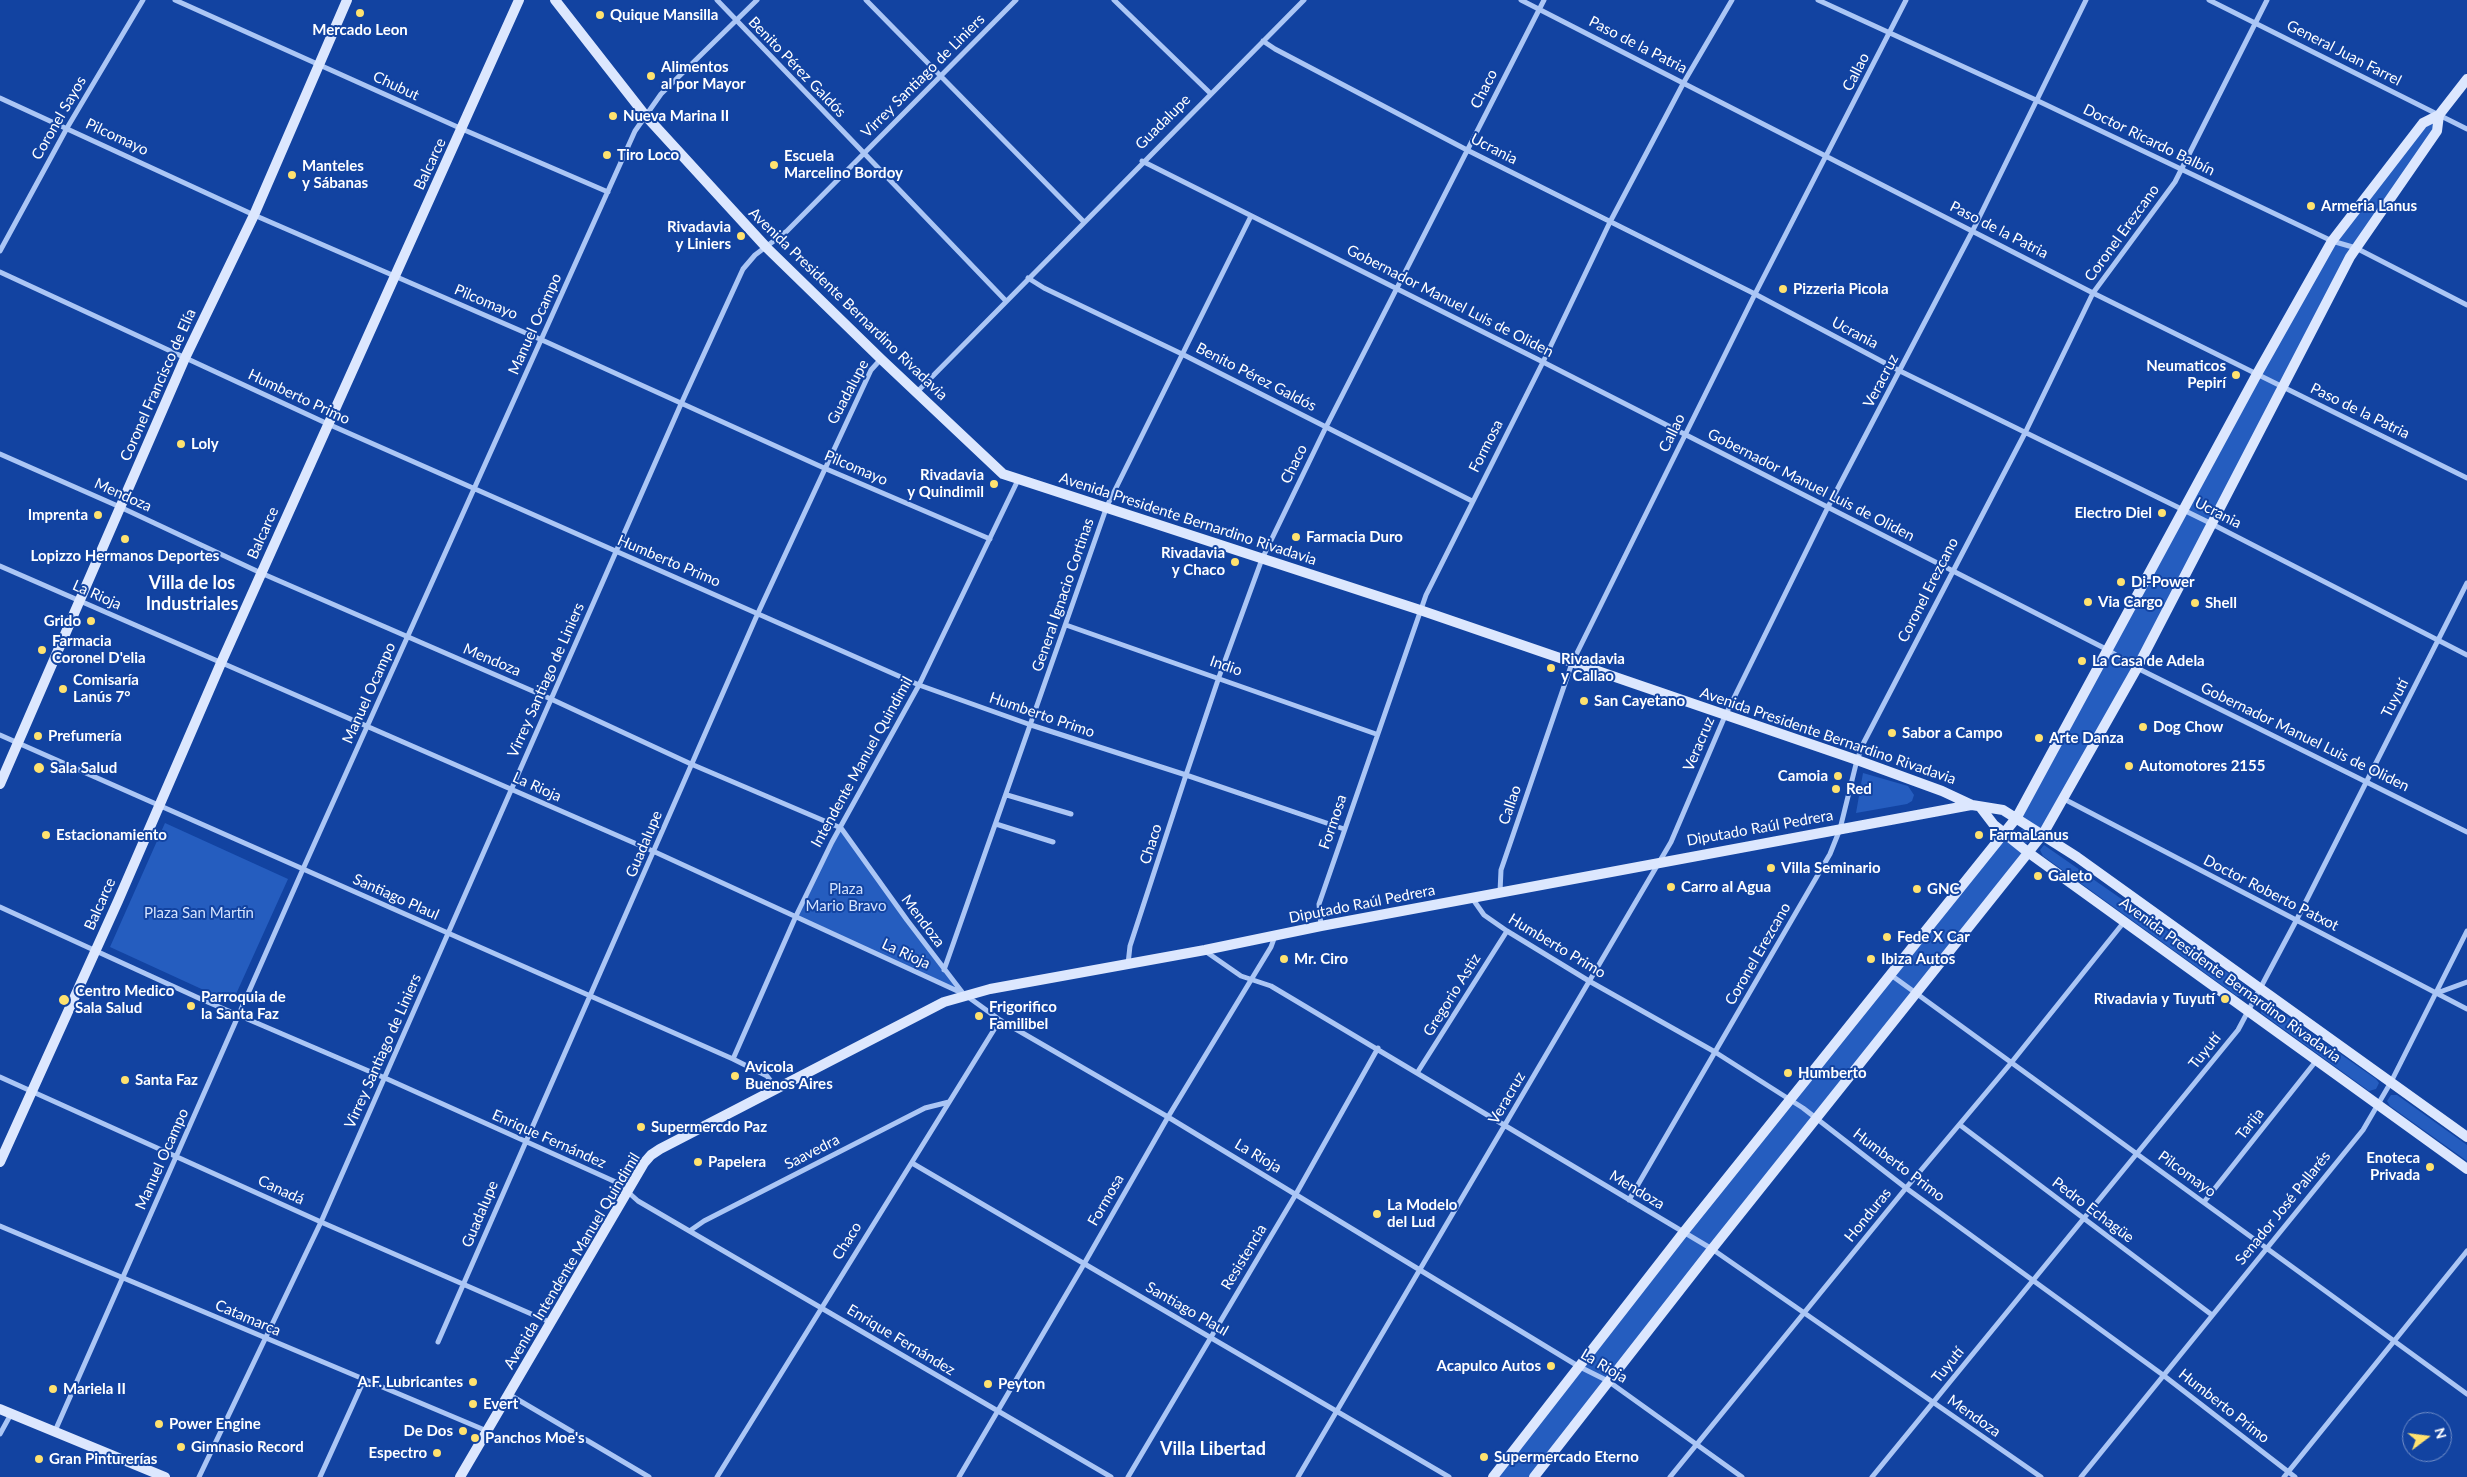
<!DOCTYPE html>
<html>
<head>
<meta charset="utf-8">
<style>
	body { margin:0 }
	#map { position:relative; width:2467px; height:1477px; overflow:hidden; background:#1243a1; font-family:Lato,sans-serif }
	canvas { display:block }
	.north { position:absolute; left:2402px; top:1412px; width:50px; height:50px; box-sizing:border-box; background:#1243a1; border:1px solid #718ec7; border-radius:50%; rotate:75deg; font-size:14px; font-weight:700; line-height:20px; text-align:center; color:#fff }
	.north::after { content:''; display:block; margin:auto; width:18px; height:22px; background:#ffe26f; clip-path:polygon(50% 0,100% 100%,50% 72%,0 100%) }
</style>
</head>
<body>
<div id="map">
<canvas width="2467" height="1477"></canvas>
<div class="north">N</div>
</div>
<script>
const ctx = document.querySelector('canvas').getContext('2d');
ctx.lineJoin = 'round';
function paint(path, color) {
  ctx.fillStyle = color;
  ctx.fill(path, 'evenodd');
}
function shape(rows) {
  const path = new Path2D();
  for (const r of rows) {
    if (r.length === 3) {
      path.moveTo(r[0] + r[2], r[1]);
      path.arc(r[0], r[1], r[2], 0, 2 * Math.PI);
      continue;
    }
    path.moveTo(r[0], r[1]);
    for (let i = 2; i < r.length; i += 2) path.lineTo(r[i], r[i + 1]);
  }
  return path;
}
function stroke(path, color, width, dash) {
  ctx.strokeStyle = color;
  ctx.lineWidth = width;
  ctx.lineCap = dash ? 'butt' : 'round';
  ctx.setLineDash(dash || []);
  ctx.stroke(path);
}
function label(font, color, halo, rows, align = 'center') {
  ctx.font = font + ' Lato,sans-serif';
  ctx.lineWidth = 4;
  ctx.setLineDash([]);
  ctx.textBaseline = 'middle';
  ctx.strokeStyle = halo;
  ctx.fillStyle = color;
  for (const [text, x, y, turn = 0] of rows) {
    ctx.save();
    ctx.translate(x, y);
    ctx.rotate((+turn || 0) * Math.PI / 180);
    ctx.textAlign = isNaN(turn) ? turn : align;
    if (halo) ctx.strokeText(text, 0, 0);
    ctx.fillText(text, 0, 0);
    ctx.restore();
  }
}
paint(shape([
	[2439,115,2437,131,2363,236,2043,834,2017,817,2332,241,2423,123],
	[1863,773,1908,786,1914,795,1912,801,1907,804,1856,813],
	[165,823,288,879,232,1003,110,947],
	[841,828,964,994,796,916],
	[2025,836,7],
	[2005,835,2029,853,1534,1477,1493,1477],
	[2044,845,2245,985,2248,991,2247,994,2244,997,2237,996,2043,856,2040,850],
	[2262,1001,2266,1002,2376,1079,2379,1083,2376,1089,2369,1091,2261,1013,2260,1003],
	[2391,1095,2397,1095,2467,1145,2467,1161,2390,1106,2387,1101]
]), '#255dbf');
stroke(shape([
	[175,0,462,129,608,192],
	[717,0,1006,301],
	[866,0,1084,222],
	[1114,0,1210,93],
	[1521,0,2093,293,2467,478],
	[1818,0,2036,100,2332,241,2356,248,2467,305],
	[2209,0,2467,129],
	[1263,41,1275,49,1467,150,1755,294,1900,371,2210,523,2467,655],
	[0,98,254,215,542,340,824,468,990,539],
	[1142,161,1543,362,2108,650,2137,668,2467,832],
	[0,251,67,128,143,0],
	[0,272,328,424,919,685,1031,725,1186,775,1344,829],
	[1028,278,1044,288,1182,354,1472,501],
	[917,392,1304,0],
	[0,454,120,507,261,573,551,699,691,764,841,828,907,920,962,992],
	[0,566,655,852,964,994,1000,1020,1168,1117,1578,1366,1608,1381,1742,1477],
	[1066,625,1376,734],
	[0,735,733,1059,767,1076,776,1088],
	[1007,795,1071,814],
	[2064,799,2467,1009],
	[996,824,1053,842],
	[1500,892,1501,870,1572,663,1755,294,1906,0],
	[1472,898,1484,915,1507,931,1589,981,1715,1052,1803,1108,1906,1188,2163,1375,2295,1477],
	[0,907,203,1000,385,1078,618,1183,638,1201,1111,1477],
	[1321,926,1319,904,1426,595,1543,362,1610,222,1684,82,1732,0],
	[1205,951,1241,976,1271,986,1712,1249,2041,1477],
	[1128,964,1130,946,1186,775,1219,677,1262,559,1326,427,1544,0],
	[944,970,1107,506,1251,216],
	[1891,975,2467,1394],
	[2437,993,2467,982],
	[733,1059,796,916,832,842,919,685,1018,480],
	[1417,1073,1507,931],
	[0,1077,321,1222,552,1323],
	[1960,1125,2212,1315],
	[912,1163,1449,1477],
	[1629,1200,1830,854,1840,829,1857,760,1864,742,2025,433,2093,293,2175,182,2267,0],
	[2204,1202,2316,1061],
	[0,1226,487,1431],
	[691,1230,704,1221,925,1108,949,1102],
	[438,1342,758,613,871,370,881,359],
	[510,1395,649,1477],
	[55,1431,303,869,635,131,661,94,757,0],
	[0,1434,11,1414],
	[199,1477,321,1222,681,404,743,269,755,255,787,231,1016,0],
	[320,1477,364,1380],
	[717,1477,1000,1020],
	[959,1477,1084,1264,1168,1117,1271,947,1275,936],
	[1128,1477,1296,1194,1378,1048],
	[1298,1477,1671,842,1725,716,1828,507,1973,230,2086,0],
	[1670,1477,1906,1188,2011,1063,2124,922],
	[1872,1477,2238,1030,2296,921,2467,583],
	[2081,1477,2363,1130,2391,1082,2467,931],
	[2284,1477,2467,1251]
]), '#abc6f5', 5);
stroke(shape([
	[555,0,645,115,766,247,881,359,1003,474,1420,610,1857,760,1942,791,1972,805,2003,810,2077,857,2467,1137],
	[0,784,185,358,254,215,347,0],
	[1981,808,1994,825,2029,853,2467,1169],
	[0,1162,118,901,221,663,519,0],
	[0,1409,165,1477],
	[460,1477,644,1163,651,1155,660,1149,944,1002,990,989,1205,950,1321,926,1971,805],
	[1493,1477,1683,1233,2017,817,2257,374,2332,241,2423,123,2439,115,2467,79],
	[1534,1477,1712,1249,2043,834,2137,668,2350,257,2437,131,2439,115]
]), '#dce7fe', 10);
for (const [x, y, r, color] of [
	[360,13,5,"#ffe26f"],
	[600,15,5,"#ffe26f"],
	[651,76,5,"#ffe26f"],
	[613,116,5,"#ffe26f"],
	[607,155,5,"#ffe26f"],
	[774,165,5,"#ffe26f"],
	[292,175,5,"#ffe26f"],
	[2311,206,5,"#ffe26f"],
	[741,236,5,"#ffe26f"],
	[1783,289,5,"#ffe26f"],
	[2236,375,5,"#ffe26f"],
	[181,444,5,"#ffe26f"],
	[994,484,5,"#ffe26f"],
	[2162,513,5,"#ffe26f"],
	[98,515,5,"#ffe26f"],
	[1296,537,5,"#ffe26f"],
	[125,539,5,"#ffe26f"],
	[1235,562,5,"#ffe26f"],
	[2121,582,5,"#ffe26f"],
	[2088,602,5,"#ffe26f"],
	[2195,603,5,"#ffe26f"],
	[91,621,5,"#ffe26f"],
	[42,650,5,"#ffe26f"],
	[2082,661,5,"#ffe26f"],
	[1551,668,5,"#ffe26f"],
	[63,689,5,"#ffe26f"],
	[1584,701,5,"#ffe26f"],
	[2143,727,5,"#ffe26f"],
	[1892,733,5,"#ffe26f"],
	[38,736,5,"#ffe26f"],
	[2039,738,5,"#ffe26f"],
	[2129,766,5,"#ffe26f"],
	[39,768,6,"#ffe26f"],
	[1838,776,5,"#ffe26f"],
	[1836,789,5,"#ffe26f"],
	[46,835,5,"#ffe26f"],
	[1979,835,5,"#ffe26f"],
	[1771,868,5,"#ffe26f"],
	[2038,876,5,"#ffe26f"],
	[1671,887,5,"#ffe26f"],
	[1917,889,5,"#ffe26f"],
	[1887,937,5,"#ffe26f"],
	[1284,959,5,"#ffe26f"],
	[1871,959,5,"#ffe26f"],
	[2225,999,5,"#ffe26f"],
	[64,1000,6,"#ffe26f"],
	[191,1006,5,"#ffe26f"],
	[979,1016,5,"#ffe26f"],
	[1788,1073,5,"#ffe26f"],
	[735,1076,5,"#ffe26f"],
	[125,1080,5,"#ffe26f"],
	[641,1127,5,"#ffe26f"],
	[698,1162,5,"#ffe26f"],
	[2430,1167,5,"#ffe26f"],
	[1377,1214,5,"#ffe26f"],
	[1551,1366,5,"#ffe26f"],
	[473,1382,5,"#ffe26f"],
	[988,1384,5,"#ffe26f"],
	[53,1389,5,"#ffe26f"],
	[473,1404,5,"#ffe26f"],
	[159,1424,5,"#ffe26f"],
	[463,1431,5,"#ffe26f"],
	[475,1438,5,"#ffe26f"],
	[181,1447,5,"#ffe26f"],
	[437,1453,5,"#ffe26f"],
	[1484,1457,5,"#ffe26f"],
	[39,1459,5,"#ffe26f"]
]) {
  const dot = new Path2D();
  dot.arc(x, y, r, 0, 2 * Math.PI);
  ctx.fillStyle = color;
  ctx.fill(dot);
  stroke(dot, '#1243a1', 2);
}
label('bold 15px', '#fff', '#1243a1', [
	["Quique Mansilla",610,15],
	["Mercado Leon",360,30,"center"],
	["Alimentos",661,67],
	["al por Mayor",661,84],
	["Nueva Marina II",623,116],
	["Tiro Loco",617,155],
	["Escuela",784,156],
	["Marcelino Bordoy",784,173],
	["Manteles",302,166],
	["y Sábanas",302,183],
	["Armeria Lanus",2321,206],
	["Rivadavia",731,227,"right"],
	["y Liniers",731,244,"right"],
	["Pizzeria Picola",1793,289],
	["Neumaticos",2226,366,"right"],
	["Pepirí",2226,383,"right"],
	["Loly",191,444],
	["Rivadavia",984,475,"right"],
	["y Quindimil",984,492,"right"],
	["Electro Diel",2152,513,"right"],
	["Imprenta",88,515,"right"],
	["Farmacia Duro",1306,537],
	["Rivadavia",1225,553,"right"],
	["y Chaco",1225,570,"right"],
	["Lopizzo Hermanos Deportes",125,556,"center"],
	["Di-Power",2131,582],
	["Via Cargo",2098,602],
	["Shell",2205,603],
	["Grido",81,621,"right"],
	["Farmacia",52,641],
	["Coronel D'elia",52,658],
	["Rivadavia",1561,659],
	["y Callao",1561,676],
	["La Casa de Adela",2092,661],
	["Comisaría",73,680],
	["Lanús 7°",73,697],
	["San Cayetano",1594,701],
	["Dog Chow",2153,727],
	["Sabor a Campo",1902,733],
	["Prefumería",48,736],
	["Arte Danza",2049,738],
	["Automotores 2155",2139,766],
	["Sala Salud",50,768],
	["Camoia",1828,776,"right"],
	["Red",1846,789],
	["Estacionamiento",56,835],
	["FarmaLanus",1989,835],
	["Villa Seminario",1781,868],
	["Galeto",2048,876],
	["Carro al Agua",1681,887],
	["GNC",1927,889],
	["Fede X Car",1897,937],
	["Mr. Ciro",1294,959],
	["Ibiza Autos",1881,959],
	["Centro Medico",75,991],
	["Sala Salud",75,1008],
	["Parroquia de",201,997],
	["la Santa Faz",201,1014],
	["Rivadavia y Tuyutí",2215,999,"right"],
	["Frigorifico",989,1007],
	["Familibel",989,1024],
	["Avicola",745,1067],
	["Buenos Aires",745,1084],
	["Humberto",1798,1073],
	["Santa Faz",135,1080],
	["Supermercdo Paz",651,1127],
	["Enoteca",2420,1158,"right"],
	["Privada",2420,1175,"right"],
	["Papelera",708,1162],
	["La Modelo",1387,1205],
	["del Lud",1387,1222],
	["Acapulco Autos",1541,1366,"right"],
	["A.F. Lubricantes",463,1382,"right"],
	["Peyton",998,1384],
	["Mariela II",63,1389],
	["Evert",483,1404],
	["Power Engine",169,1424],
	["De Dos",453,1431,"right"],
	["Panchos Moe's",485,1438],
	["Gimnasio Record",191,1447],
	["Espectro",427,1453,"right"],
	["Supermercado Eterno",1494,1457],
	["Gran Pinturerías",49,1459]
], 'left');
label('15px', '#fff', '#1243a1', [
	["Paso de la Patria",1638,45,27],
	["General Juan Farrel",2344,53,27],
	["Benito Pérez Galdós",797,67,46],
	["Callao",1856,72,-63],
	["Virrey Santiago de Liniers",923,76,-45],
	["Chubut",396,86,25],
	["Chaco",1484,89,-63],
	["Coronel Sayos",59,118,-60],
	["Guadalupe",1163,122,-45],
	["Pilcomayo",117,137,25],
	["Doctor Ricardo Balbín",2149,140,26],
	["Ucrania",1494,149,27],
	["Balcarce",430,164,-65],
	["Paso de la Patria",1999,230,27],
	["Coronel Erezcano",2122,233,-54],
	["Gobernador Manuel Luis de Oliden",1450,301,27],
	["Pilcomayo",486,302,23],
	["Avenida Presidente Bernardino Rivadavia",848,304,44],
	["Manuel Ocampo",535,324,-66],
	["Ucrania",1855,333,28],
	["Benito Pérez Galdós",1256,377,27],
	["Veracruz",1881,381,-62],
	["Coronel Francisco de Elía",158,385,-66],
	["Guadalupe",848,392,-62],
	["Humberto Primo",299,397,25],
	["Paso de la Patria",2360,411,26],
	["Callao",1672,433,-64],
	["Formosa",1486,446,-63],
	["Chaco",1294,464,-64],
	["Pilcomayo",856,468,23],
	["Gobernador Manuel Luis de Oliden",1811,485,27],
	["Mendoza",123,495,24],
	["Ucrania",2218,513,27],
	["Avenida Presidente Bernardino Rivadavia",1188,519,18],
	["Balcarce",263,533,-66],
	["Humberto Primo",669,561,23],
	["Coronel Erezcano",1928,590,-63],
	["La Rioja",97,595,24],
	["General Ignacio Cortinas",1063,595,-71],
	["Mendoza",492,660,23],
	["Indio",1226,666,19],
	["Virrey Santiago de Liniers",546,680,-66],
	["Manuel Ocampo",369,693,-66],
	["Tuyutí",2395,698,-63],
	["Humberto Primo",1042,715,19],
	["Avenida Presidente Bernardino Rivadavia",1828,736,19],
	["Gobernador Manuel Luis de Oliden",2305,737,26],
	["Veracruz",1699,744,-67],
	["Intendente Manuel Quindimil",862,762,-61],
	["La Rioja",537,787,24],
	["Callao",1510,805,-71],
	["Formosa",1333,822,-71],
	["Diputado Raúl Pedrera",1760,828,-10],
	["Guadalupe",644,844,-67],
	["Chaco",1151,844,-72],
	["Doctor Roberto Patxot",2271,893,27],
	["Santiago Plaul",396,897,24],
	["Balcarce",100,904,-66],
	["Diputado Raúl Pedrera",1362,904,-11],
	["Mendoza",923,921,53],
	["Humberto Primo",1557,946,31],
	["La Rioja",906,954,25],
	["Coronel Erezcano",1758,954,-60],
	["Avenida Presidente Bernardino Rivadavia",2230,980,36],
	["Gregorio Astiz",1452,995,-58],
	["Virrey Santiago de Liniers",383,1051,-66],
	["Tuyutí",2205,1051,-51],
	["Veracruz",1507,1098,-60],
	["Tarija",2250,1124,-52],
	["Enrique Fernández",549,1139,24],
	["Saavedra",812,1152,-27],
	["La Rioja",1258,1156,31],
	["Manuel Ocampo",162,1159,-66],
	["Humberto Primo",1899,1165,37],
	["Pilcomayo",2187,1174,36],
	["Canadá",281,1190,25],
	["Mendoza",1637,1190,31],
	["Formosa",1106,1200,-60],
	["Senador José Pallarés",2283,1208,-51],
	["Pedro Echagüe",2093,1210,37],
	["Guadalupe",480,1214,-67],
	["Honduras",1868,1215,-51],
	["Chaco",847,1241,-58],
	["Resistencia",1244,1257,-59],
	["Avenida Intendente Manuel Quindimil",572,1261,-59],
	["Santiago Plaul",1187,1309,30],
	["Catamarca",248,1318,23],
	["Enrique Fernández",901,1340,31],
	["Tuyutí",1948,1365,-51],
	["La Rioja",1604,1366,31],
	["Humberto Primo",2224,1406,38],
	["Mendoza",1974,1416,35]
]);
label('15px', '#d4e3fe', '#1243a1', [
	["Plaza",846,889],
	["Mario Bravo",846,906],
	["Plaza San Martín",199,913]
]);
label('bold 18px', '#fff', '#1243a1', [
	["Villa de los",192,583],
	["Industriales",192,604],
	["Villa Libertad",1213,1449]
]);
</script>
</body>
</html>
